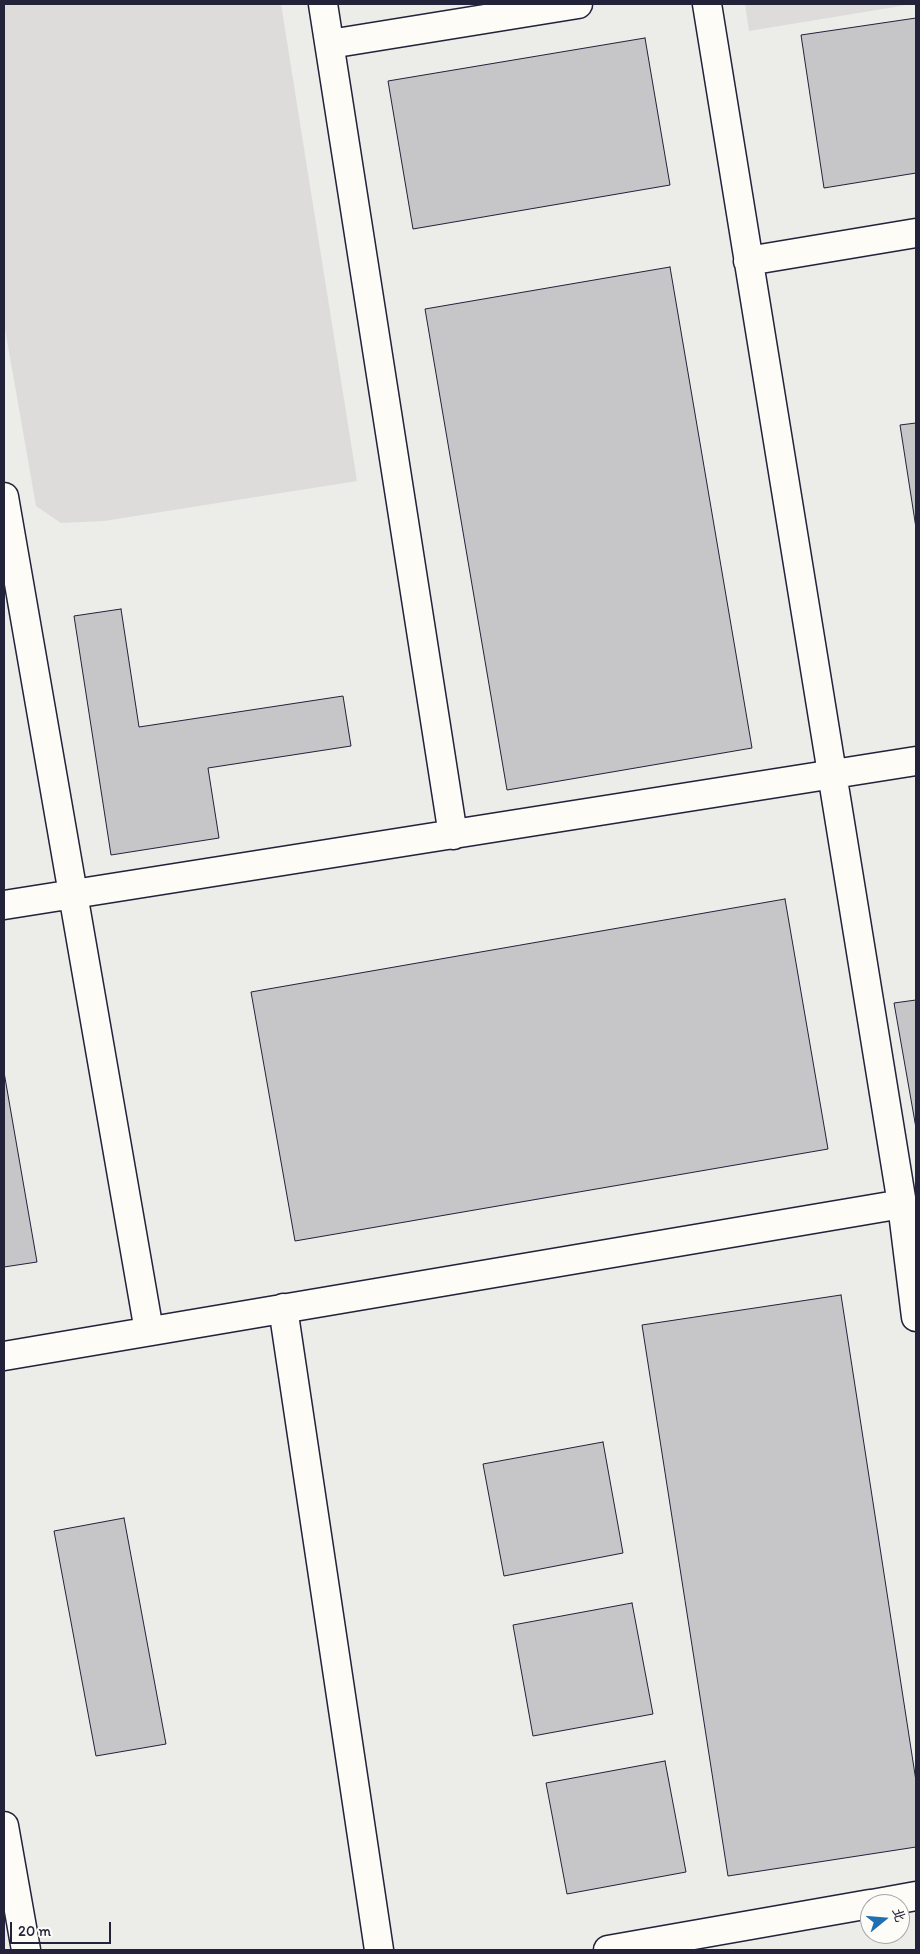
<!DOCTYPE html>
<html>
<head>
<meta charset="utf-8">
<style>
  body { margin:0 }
  #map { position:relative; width:920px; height:1954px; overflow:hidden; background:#fdfcf7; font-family:Itim,"LXGW WenKai TC",sans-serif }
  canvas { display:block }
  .frame { position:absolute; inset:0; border:5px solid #22223b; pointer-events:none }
  .north { position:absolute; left:860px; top:1894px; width:50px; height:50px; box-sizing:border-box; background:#fdfcf7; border:1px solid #a5a5ac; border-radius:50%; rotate:73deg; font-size:14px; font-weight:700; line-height:20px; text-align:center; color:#22223b }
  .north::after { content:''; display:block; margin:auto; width:18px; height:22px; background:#1f6fb2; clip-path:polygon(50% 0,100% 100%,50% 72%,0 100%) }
  .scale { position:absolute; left:10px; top:1922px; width:101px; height:22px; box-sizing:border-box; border:2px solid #22223b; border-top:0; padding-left:6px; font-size:15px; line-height:18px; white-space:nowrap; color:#22223b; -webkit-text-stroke:4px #fdfcf7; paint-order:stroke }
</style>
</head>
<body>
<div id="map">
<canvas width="920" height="1954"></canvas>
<div class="frame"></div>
<div class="north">北</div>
<div class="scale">20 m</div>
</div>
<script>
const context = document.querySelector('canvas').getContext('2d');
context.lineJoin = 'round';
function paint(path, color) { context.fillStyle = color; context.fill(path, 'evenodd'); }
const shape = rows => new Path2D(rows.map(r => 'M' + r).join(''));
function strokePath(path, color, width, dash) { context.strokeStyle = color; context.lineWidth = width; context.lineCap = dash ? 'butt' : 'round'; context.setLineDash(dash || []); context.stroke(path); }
paint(shape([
  [4,4,916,4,916,1950,4,1950],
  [870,1904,900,1904,900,1934,870,1934]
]), '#ecece9');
paint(shape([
  [4,4,281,4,357,481,104,521,61,523,36,506,4,323],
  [745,4,913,4,749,31]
]), '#dddcdb');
const building = shape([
  [916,18,916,173,824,188,801,35,916,18],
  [645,38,670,185,413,229,388,81,645,38],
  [670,267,752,748,507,790,425,309,670,267],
  [916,423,916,528,900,425,916,423],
  [121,609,139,727,343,696,351,746,208,768,219,838,111,855,74,616,121,609],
  [785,899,828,1149,295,1241,251,992,785,899],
  [916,1000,916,1128,894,1003,916,1000],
  [4,1072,37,1262,4,1267,4,1072],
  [841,1295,916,1781,916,1847,728,1876,642,1325,841,1295],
  [603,1442,623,1553,504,1576,483,1464,603,1442],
  [124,1518,166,1744,96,1756,54,1531,124,1518],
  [632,1603,653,1714,533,1736,513,1625,632,1603],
  [665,1761,686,1872,567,1894,546,1783,665,1761]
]);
paint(building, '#c6c6c8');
strokePath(building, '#22223b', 1);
const minor = shape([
  [323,4,453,835],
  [707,4,902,1204,916,1317],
  [330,44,578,4],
  [748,261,916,233],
  [4,497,149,1331],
  [4,905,916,761],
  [283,1308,379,1950],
  [4,1356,902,1204],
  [4,1826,26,1950],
  [872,1904,916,1896],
  [608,1950,870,1904]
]);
strokePath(minor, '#22223b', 31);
strokePath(minor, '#fdfcf7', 28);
</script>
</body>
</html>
